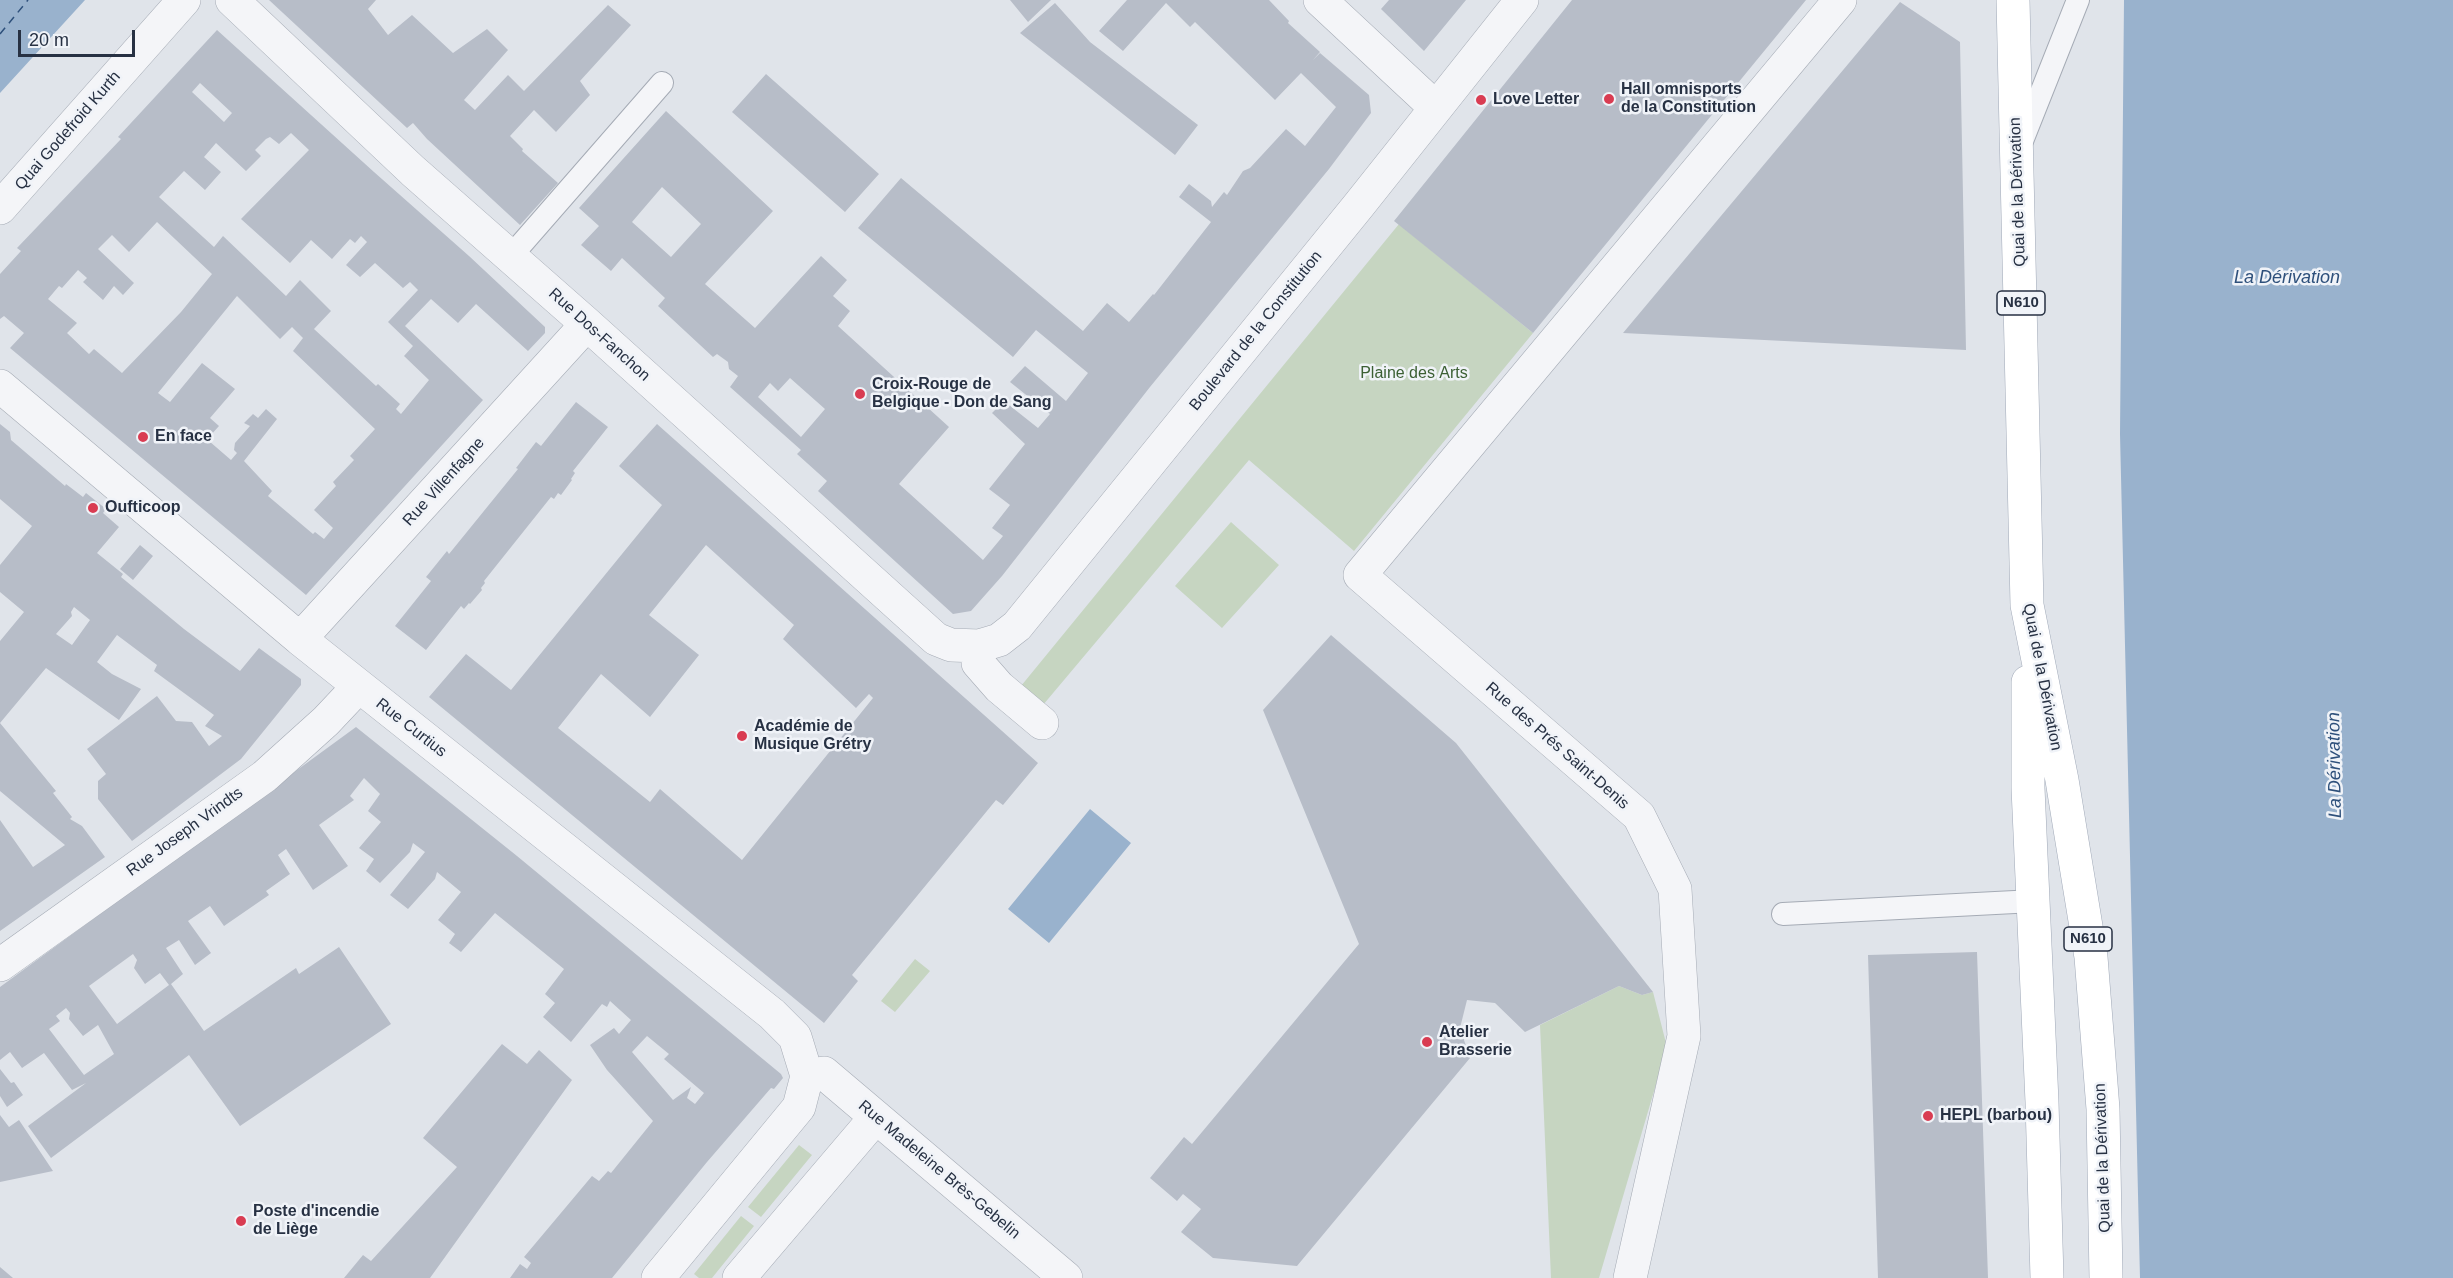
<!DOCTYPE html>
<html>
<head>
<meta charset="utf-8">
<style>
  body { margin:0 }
  #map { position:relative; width:2453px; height:1278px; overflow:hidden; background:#e0e4ea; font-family:Helvetica,sans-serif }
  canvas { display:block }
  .scale { position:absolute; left:18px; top:30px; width:117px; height:27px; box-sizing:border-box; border:3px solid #273143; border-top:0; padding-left:8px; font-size:18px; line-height:21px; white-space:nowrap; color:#273143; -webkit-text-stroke:4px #f0f3f8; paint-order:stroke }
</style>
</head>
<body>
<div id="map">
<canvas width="2453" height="1278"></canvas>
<div class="scale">20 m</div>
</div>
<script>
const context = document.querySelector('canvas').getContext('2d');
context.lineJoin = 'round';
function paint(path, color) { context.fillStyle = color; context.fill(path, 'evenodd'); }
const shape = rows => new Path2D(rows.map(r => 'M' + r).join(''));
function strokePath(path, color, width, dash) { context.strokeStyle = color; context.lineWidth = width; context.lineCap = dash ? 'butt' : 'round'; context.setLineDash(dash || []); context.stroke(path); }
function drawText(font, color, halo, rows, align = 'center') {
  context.font = font + ' Helvetica,sans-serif'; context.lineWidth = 5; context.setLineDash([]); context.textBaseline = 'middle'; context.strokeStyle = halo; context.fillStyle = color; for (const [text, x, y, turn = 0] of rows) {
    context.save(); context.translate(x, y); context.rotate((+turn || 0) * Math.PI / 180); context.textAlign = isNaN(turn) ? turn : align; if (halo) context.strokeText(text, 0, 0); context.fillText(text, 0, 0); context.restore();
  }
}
paint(shape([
  [1399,224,1533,333,1354,551,1249,460,1043,705,1021,686],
  [1231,522,1279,565,1222,628,1175,586],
  [915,959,930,971,895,1012,881,1001],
  [1619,986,1642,995,1653,992,1667,1047,1599,1278,1551,1278,1540,1025],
  [799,1145,812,1155,761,1217,748,1207],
  [741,1216,754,1226,712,1278,699,1278,694,1274]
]), '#c6d5c1');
paint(shape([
  [0,0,85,0,0,93],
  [2124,0,2453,0,2453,1278,2140,1278,2120,434],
  [1090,809,1131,843,1049,943,1008,909]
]), '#99b2cd');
strokePath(shape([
  [0,34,28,0]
]), '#2e507b', 1.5, [8, 6]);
paint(shape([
  [269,0,376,0,368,9,388,35,412,15,453,53,487,29,508,50,464,100,475,110,508,75,524,91,608,5,631,25,580,81,590,95,556,132,534,110,510,136,523,149,522,151,558,183,520,225,427,139,413,123,407,128],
  [1010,0,1051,0,1028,22],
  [1127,0,1269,0,1289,21,1288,23,1320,52,1313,60,1320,53,1369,95,1371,113,1329,169,1150,387,1002,576,971,611,953,614,818,491,827,481,797,454,801,450,730,387,738,376,729,369,728,362,717,354,713,357,658,306,665,298,622,258,611,271,581,245,599,226,579,208,666,111,773,211,705,284,755,328,821,256,847,280,833,296,850,311,838,326,949,427,899,484,983,560,1003,536,992,528,1010,505,989,489,1025,444,992,413,1004,401,1038,428,1050,414,1010,382,1025,366,1066,401,1088,373,1036,330,1013,357,858,228,901,178,1083,331,1107,303,1129,322,1153,294,1154,295,1211,222,1179,197,1189,184,1211,201,1212,207,1224,192,1227,195,1243,171,1250,168,1286,129,1305,146,1336,107,1301,73,1275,100,1195,22,1190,27,1166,3,1123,51,1099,31],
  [662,187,701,224,671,257,632,222],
  [790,378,825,409,801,437,758,397,770,383,778,391],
  [1389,0,1466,0,1424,51,1381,9],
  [1572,0,1806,0,1533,333,1394,221],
  [1900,2,1960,42,1966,350,1623,333],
  [1055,3,1090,42,1198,125,1175,155,1020,33],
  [217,30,374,172,469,256,545,327,545,333,528,351,476,304,458,323,431,299,405,326,483,400,306,595,10,348,24,333,4,316,0,319,0,274,21,251,17,248,121,139,118,137],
  [200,83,232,113,224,122,192,92],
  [291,133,309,150,241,219,290,263,311,240,332,259,350,239,355,243,361,236,367,242,346,265,360,277,375,263,403,288,410,282,418,290,388,322,413,346,404,356,429,380,401,414,396,409,400,404,378,384,376,386,314,329,331,311,300,280,286,296,223,236,214,247,159,197,184,171,205,190,221,172,204,157,216,143,246,171,261,156,255,150,266,139,270,137,279,144],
  [157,222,212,274,181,312,122,373,94,349,89,354,67,333,77,323,48,299,59,286,62,288,78,270,87,278,83,282,103,300,114,286,123,295,134,283,98,249,112,235,129,252],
  [237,296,280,339,292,327,303,338,293,351,375,429,350,456,354,460,333,482,336,486,314,510,333,528,324,539,315,532,313,534,268,496,272,491,244,461,277,419,266,409,258,418,253,414,244,423,250,426,235,443,234,450,237,453,231,460,209,441,210,436,219,426,210,418,235,389,202,363,170,402,158,393],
  [766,74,879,174,845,212,732,112],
  [576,402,608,427,573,471,575,473,571,479,572,480,561,495,558,493,554,499,551,497,484,581,485,583,481,588,482,590,470,604,469,603,464,609,461,606,426,650,395,626,431,581,426,577,447,551,449,554,518,469,516,468,536,442,541,446],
  [0,424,10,432,11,440,65,486,66,484,83,497,86,493,106,509,103,513,119,527,97,553,123,574,121,577,184,629,240,671,259,648,301,679,301,685,241,759,132,841,98,799,98,781,106,774,87,749,157,696,176,721,192,722,209,746,222,736,205,726,214,715,154,671,157,665,117,635,97,662,112,674,141,689,119,720,46,668,0,723,56,791,53,793,72,817,70,819,82,826,105,857,0,931,0,820,33,867,65,845,0,791,0,641,24,612,0,592,0,565,32,526,0,499],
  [74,607,90,620,72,645,56,634,72,616,71,612],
  [657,424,1038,763,1003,805,996,800,852,975,858,981,824,1023,429,697,466,654,511,690,662,505,619,466],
  [706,545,794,625,783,639,856,708,869,694,873,698,742,860,660,789,650,802,558,728,601,674,650,717,699,655,649,615],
  [140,545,153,556,133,580,120,569],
  [1331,635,1456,743,1653,992,1642,995,1619,986,1525,1032,1495,1003,1467,1000,1460,1028,1470,1058,1297,1266,1213,1258,1181,1232,1201,1209,1183,1194,1177,1201,1150,1178,1184,1137,1192,1144,1359,944,1263,710],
  [356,727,517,856,781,1074,783,1078,774,1089,771,1088,707,1162,612,1278,510,1278,520,1264,527,1269,531,1263,524,1257,592,1176,599,1181,608,1171,611,1173,653,1121,607,1070,590,1045,614,1028,619,1034,631,1020,610,1001,607,1007,602,1004,571,1042,543,1017,555,1003,545,994,564,969,495,913,461,952,449,943,455,934,438,920,461,892,437,872,435,879,408,909,390,895,425,852,413,843,410,852,380,883,366,871,374,859,359,848,381,822,368,811,380,794,364,778,350,796,354,800,319,825,348,866,313,890,286,849,278,855,290,874,266,891,269,895,224,926,210,906,188,921,211,953,195,965,179,940,166,948,183,974,171,984,204,1031,296,968,299,974,339,947,391,1024,240,1126,189,1055,51,1158,28,1126,86,1083,72,1090,44,1053,22,1068,10,1052,0,1060,0,987],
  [133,954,137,960,134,968,145,984,160,973,169,985,117,1024,89,986],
  [66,1008,70,1013,69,1019,83,1036,98,1025,114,1054,84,1075,49,1029,60,1021,56,1016],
  [647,1036,669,1054,664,1059,704,1093,695,1104,687,1098,691,1087,673,1100,632,1052],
  [1977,952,1988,1278,1878,1278,1868,955],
  [502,1044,527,1064,539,1050,572,1080,430,1278,344,1278,363,1255,371,1261,457,1167,423,1138],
  [0,1069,11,1083,14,1082,23,1095,7,1107,0,1096],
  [0,1115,9,1127,19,1120,53,1171,0,1182],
  [0,1267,13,1278,0,1278]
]), '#b7bdc8');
const lane = shape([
  [2020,146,2078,0],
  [511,256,662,83],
  [1783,914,2034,901]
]);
const street = shape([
  [232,0,413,171,587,324,936,639,951,645,979,646,999,640,1017,626,1359,205,1522,0],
  [1320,0,1436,108],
  [0,208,184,0],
  [0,386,300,639,772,1014,795,1037,807,1076],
  [300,639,587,324],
  [979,646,978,663,999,687,1042,723],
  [0,965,265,776,326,721,359,686],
  [807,1076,824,1073,1066,1278],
  [658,1278,799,1107,807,1076],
  [739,1278,876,1117],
  [1630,1278,1684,1036,1675,889,1639,816,1360,575,1840,0]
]);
const primary = shape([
  [2013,0,2027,605,2062,780,2091,957,2103,1109,2106,1278],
  [2028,682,2028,788,2042,1102,2047,1278]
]);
strokePath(lane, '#a5abb5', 24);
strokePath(street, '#a5abb5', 34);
strokePath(primary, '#9fa8b7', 34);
strokePath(lane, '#f4f5f8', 22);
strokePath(street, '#f4f5f8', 33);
strokePath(primary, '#fff', 33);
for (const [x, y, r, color] of [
  [1609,99,6,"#d93c52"],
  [1481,100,6,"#d93c52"],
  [860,394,6,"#d93c52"],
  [143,437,6,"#d93c52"],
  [93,508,6,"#d93c52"],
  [742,736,6,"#d93c52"],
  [1427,1042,6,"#d93c52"],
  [1928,1116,6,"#d93c52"],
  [241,1221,6,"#d93c52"]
]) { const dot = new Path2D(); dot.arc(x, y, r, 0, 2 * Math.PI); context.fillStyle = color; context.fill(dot); strokePath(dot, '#f0f3f8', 2); }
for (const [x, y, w] of [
  [2021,303,48],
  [2088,939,48]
]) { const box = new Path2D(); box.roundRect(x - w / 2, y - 12, w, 24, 4.5); context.fillStyle = '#f0f3f8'; context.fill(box); strokePath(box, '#273143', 1.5); }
drawText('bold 15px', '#273143', null, [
  ["N610",2021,303],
  ["N610",2088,939]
]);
drawText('bold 16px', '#273143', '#f0f3f8', [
  ["Hall omnisports",1621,90],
  ["de la Constitution",1621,108],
  ["Love Letter",1493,100],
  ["Croix-Rouge de",872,385],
  ["Belgique - Don de Sang",872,403],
  ["En face",155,437],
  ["Oufticoop",105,508],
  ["Académie de",754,727],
  ["Musique Grétry",754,745],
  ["Atelier",1439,1033],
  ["Brasserie",1439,1051],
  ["HEPL (barbou)",1940,1116],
  ["Poste d'incendie",253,1212],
  ["de Liège",253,1230]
], 'left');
drawText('16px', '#273143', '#f0f3f8', [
  ["Quai Godefroid Kurth",68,131,-49],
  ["Quai de la Dérivation",2018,192,-92],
  ["Boulevard de la Constitution",1256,331,-51],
  ["Rue Dos-Fanchon",599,335,42],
  ["Rue Villenfagne",444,482,-48],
  ["Quai de la Dérivation",2042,677,79],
  ["Rue Curtius",411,728,38],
  ["Rue des Prés Saint-Denis",1557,746,41],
  ["Rue Joseph Vrindts",185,832,-36],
  ["Quai de la Dérivation",2103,1158,-92],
  ["Rue Madeleine Brès-Gebelin",939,1170,40]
]);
drawText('16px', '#3c6034', '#f0f3f8', [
  ["Plaine des Arts",1414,374]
]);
drawText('italic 18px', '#2e507b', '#f0f3f8', [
  ["La Dérivation",2287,278],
  ["La Dérivation",2335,765,-91]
]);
</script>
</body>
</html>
